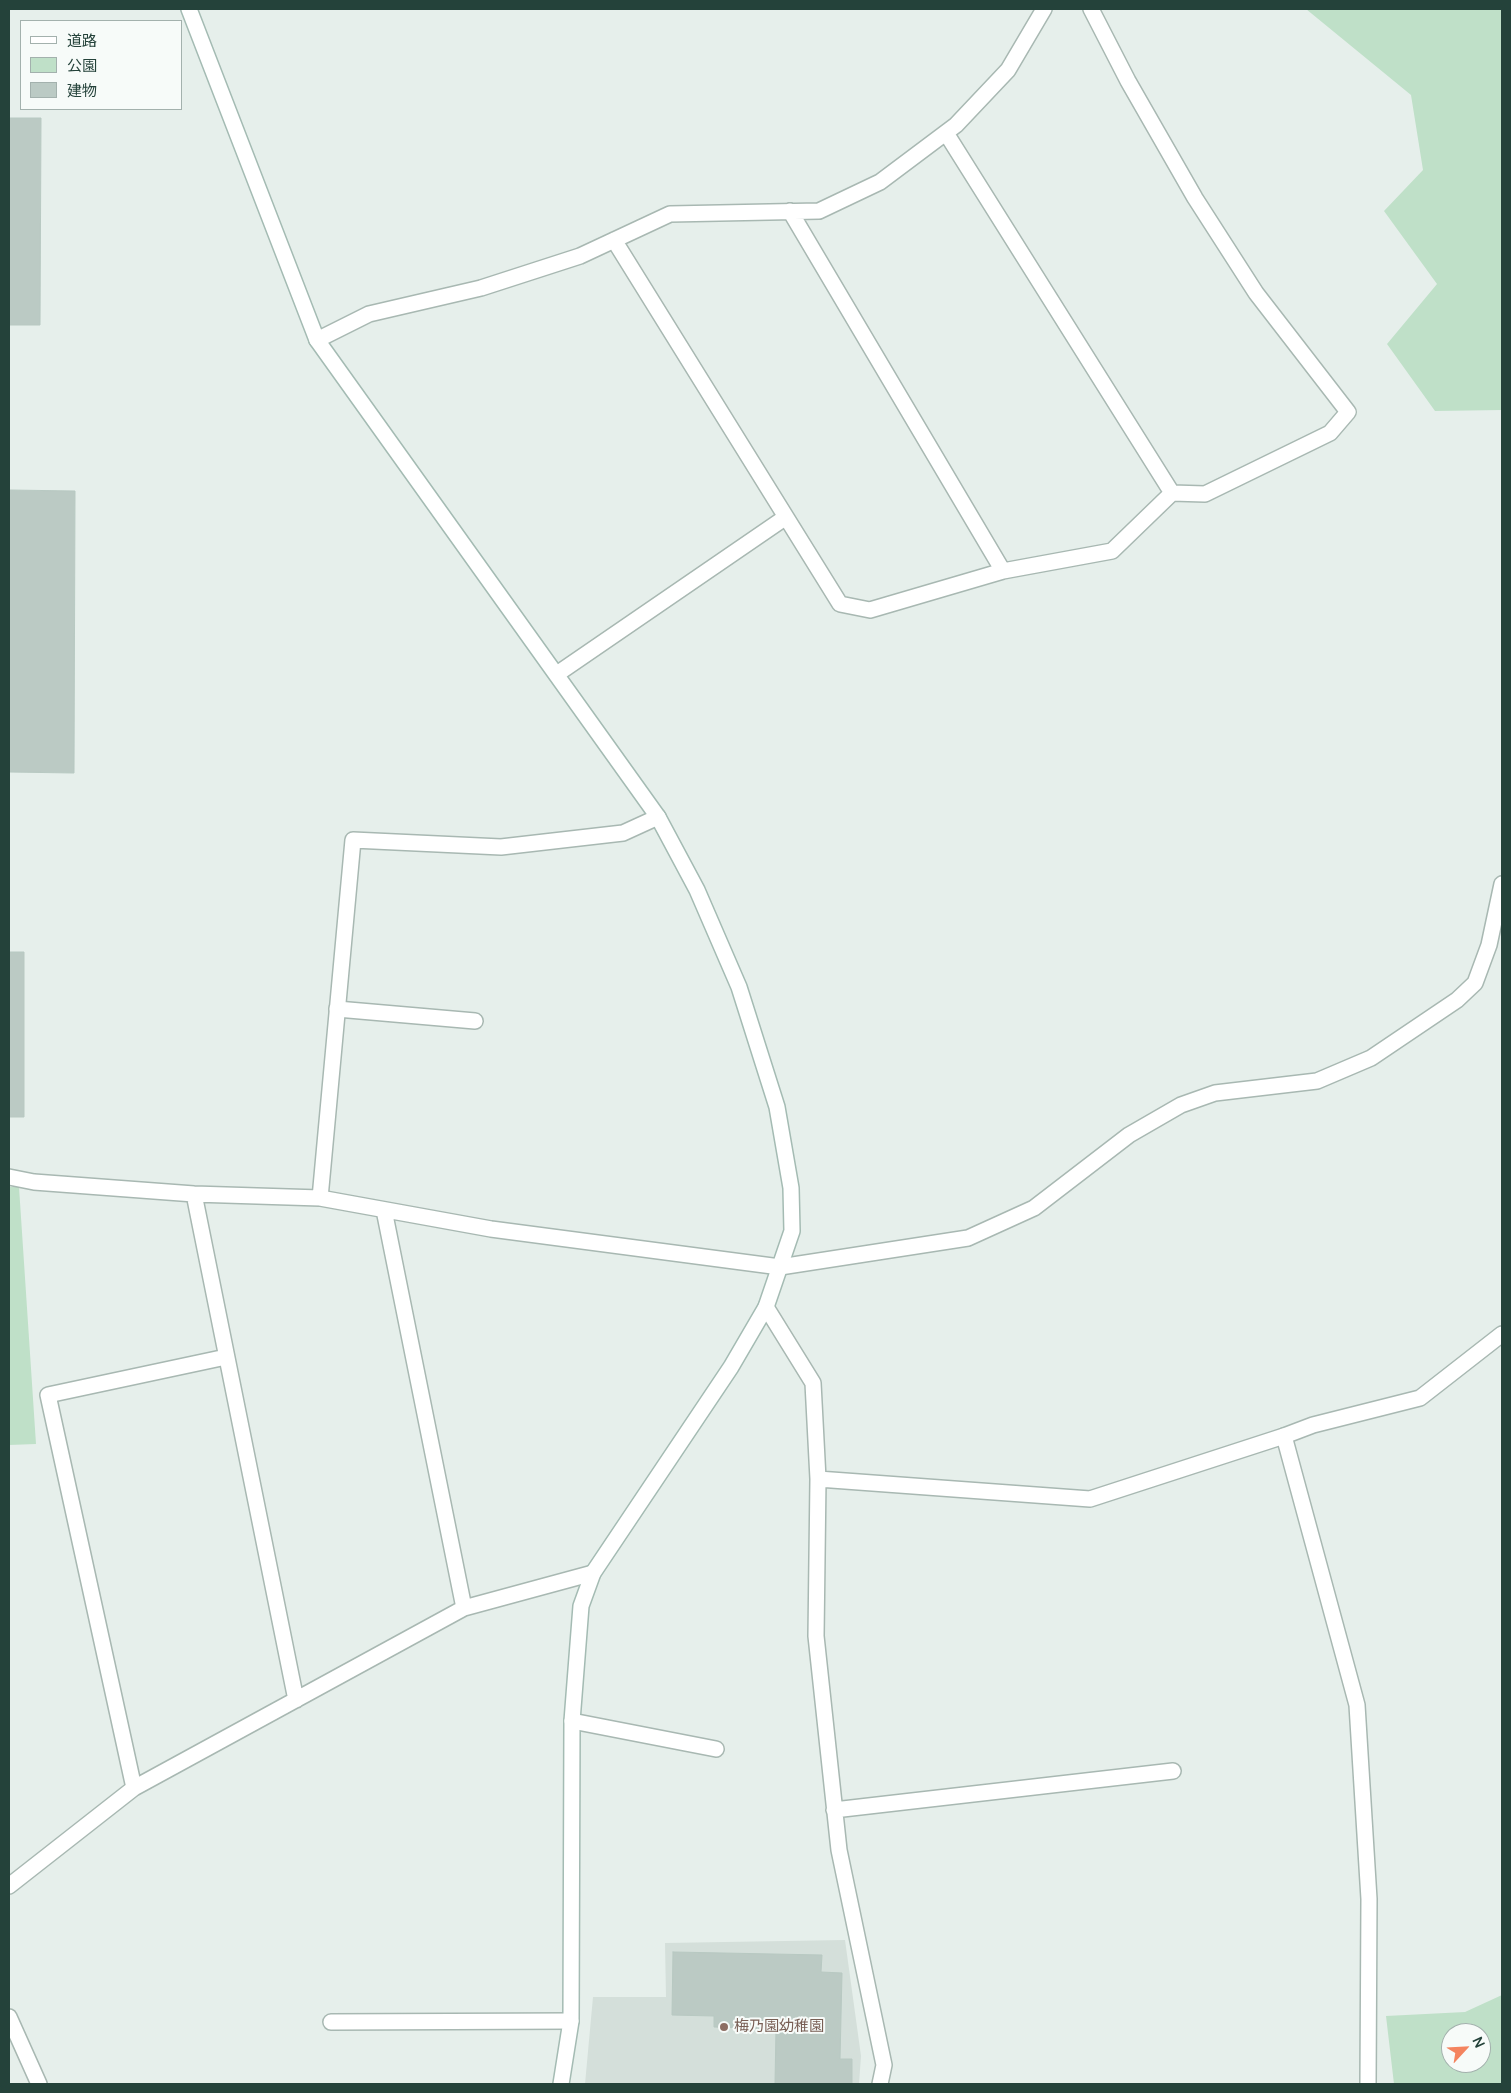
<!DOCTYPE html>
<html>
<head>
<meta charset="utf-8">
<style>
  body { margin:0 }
  #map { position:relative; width:1511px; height:2093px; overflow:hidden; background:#e6efeb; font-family:Manrope,"Noto Sans JP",sans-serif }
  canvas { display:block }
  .frame { position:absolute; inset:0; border:10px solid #24423a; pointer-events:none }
  .legend { position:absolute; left:20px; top:20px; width:162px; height:90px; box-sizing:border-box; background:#f7fbf9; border:1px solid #a3b1ad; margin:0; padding:6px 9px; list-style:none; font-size:15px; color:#24423a }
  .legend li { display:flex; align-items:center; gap:10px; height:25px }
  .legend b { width:25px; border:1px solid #a3b1ad }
  .north { position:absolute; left:1441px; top:2023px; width:50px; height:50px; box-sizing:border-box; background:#f7fbf9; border:1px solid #a3b1ad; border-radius:50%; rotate:65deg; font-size:14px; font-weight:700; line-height:20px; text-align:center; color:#24423a }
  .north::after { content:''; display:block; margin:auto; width:18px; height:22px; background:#f4845f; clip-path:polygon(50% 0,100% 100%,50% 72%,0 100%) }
</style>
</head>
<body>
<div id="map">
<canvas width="1511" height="2093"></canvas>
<div class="frame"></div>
<ul class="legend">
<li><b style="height:6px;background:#fff"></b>道路</li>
<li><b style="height:14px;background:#bfe0c8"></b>公園</li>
<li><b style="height:14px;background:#bbcac4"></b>建物</li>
</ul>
<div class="north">N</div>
</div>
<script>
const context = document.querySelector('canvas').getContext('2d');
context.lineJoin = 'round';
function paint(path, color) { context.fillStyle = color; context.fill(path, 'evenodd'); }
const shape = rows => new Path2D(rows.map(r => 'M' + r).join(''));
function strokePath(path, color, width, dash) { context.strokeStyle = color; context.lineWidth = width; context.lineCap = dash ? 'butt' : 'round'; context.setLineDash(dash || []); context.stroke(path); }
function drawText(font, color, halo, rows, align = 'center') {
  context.font = font + ' Manrope,"Noto Sans JP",sans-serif'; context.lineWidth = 4; context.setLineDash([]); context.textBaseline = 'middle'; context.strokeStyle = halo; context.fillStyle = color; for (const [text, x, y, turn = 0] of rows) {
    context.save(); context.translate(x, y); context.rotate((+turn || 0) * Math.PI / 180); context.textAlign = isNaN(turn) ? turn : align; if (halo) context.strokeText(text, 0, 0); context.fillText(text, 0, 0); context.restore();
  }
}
paint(shape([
  [845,1940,861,2056,859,2084,585,2084,593,1997,666,1997,665,1943]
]), '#d4dfda');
paint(shape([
  [1306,9,1502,9,1502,410,1435,411,1387,344,1437,284,1384,211,1423,170,1411,95],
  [9,1187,19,1187,36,1444,9,1445],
  [1502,1995,1502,2084,1394,2084,1386,2016,1465,2012],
  [1451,2033,1481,2033,1481,2063,1451,2063]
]), '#bfe0c8');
const building = shape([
  [9,118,41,118,40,325,9,325,9,118],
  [9,490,75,491,74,773,9,772,9,490],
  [9,952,24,952,24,1117,9,1117,9,952],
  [673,1952,822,1955,821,1972,842,1973,840,2059,852,2059,852,2084,775,2084,776,2029,714,2027,714,2016,672,2015,673,1952]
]);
paint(building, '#bbcac4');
strokePath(building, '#b8c9c2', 1);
const lane = shape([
  [337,1009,475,1021],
  [780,1267,968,1238,1034,1208,1129,1135,1181,1105,1215,1093,1317,1081,1371,1058,1457,1000,1475,983,1489,945,1502,884],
  [1284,1436,1313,1425,1420,1398,1502,1334]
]);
const street = shape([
  [946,133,1172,493,1205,494,1330,433,1348,412,1256,293,1195,198,1128,81,1091,9],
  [790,211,1003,571],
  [614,240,840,604,870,610,1003,571,1112,551,1172,493],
  [317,340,369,314,481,288,580,256,670,214,819,211,880,182,956,125,1008,70,1044,9],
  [557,674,786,517],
  [9,1177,34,1182,194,1194,320,1198,491,1229,780,1267],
  [194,1194,296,1700],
  [320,1198,353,840,501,847,623,833,658,817],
  [384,1210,464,1608],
  [766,1307,813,1383,818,1479,816,1636,839,1850,884,2065,880,2084],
  [818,1479,1090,1499,1284,1436,1357,1705,1369,1899,1368,2084],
  [572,1721,716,1749],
  [134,1788,48,1395,226,1357],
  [834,1810,1173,1771],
  [9,1886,134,1788,464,1608,593,1573],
  [9,2017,39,2084],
  [331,2022,571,2021]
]);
const secondary = shape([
  [189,9,317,340,658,817,697,890,739,987,777,1107,791,1188,792,1231,766,1307,731,1367,593,1573,581,1606,572,1721,571,2021,561,2084]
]);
strokePath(lane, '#a8b8b2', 18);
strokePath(street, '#a8b8b2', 18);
strokePath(secondary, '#a4bbb3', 18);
strokePath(lane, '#fff', 15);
strokePath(street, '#fff', 15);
strokePath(secondary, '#fff', 15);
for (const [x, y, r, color] of [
  [724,2027,5,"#8d6e63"]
]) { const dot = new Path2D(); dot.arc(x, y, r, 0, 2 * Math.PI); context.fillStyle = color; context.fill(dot); strokePath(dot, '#f7fbf9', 2); }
drawText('15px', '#785e54', '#f7fbf9', [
  ["梅乃園幼稚園",734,2027]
], 'left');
</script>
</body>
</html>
